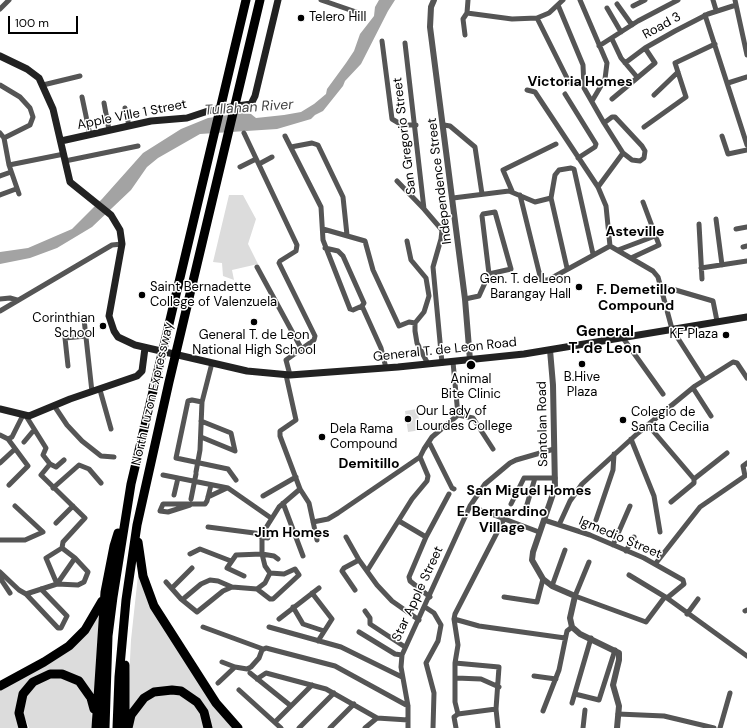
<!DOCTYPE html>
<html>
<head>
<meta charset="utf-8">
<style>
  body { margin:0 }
  #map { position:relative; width:747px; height:728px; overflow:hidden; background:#fff; font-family:"DM Sans",sans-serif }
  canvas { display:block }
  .scale { position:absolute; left:8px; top:16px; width:70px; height:18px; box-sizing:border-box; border:2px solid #000; border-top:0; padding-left:5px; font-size:12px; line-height:14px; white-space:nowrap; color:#000; -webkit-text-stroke:3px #fff; paint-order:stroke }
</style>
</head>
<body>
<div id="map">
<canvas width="747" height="728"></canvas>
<div class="scale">100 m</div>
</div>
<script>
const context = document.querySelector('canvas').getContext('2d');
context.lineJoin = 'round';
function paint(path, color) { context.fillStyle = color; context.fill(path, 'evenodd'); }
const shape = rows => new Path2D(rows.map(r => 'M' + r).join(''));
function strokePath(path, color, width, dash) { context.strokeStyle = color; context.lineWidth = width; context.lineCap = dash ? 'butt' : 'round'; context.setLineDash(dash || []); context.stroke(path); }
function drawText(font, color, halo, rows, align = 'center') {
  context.font = font + ' "DM Sans",sans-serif'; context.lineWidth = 3; context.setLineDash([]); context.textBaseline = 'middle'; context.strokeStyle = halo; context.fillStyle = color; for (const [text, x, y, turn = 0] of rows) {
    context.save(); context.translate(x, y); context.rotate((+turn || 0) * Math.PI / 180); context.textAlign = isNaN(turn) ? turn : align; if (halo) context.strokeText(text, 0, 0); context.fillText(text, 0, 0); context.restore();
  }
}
paint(shape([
  [229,195,243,195,256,219,248,244,258,264,232,270,234,280,223,276,222,263,213,262],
  [417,409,421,430,408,432,405,411],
  [139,566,143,585,235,728,211,728,204,705,162,687,127,719,131,640],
  [101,612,94,704,68,673,27,685,21,728,0,728,0,690,88,631],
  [55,676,79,684,91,709,93,728,29,728,24,716,25,698,35,684],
  [177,693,197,705,206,728,130,728,139,707,154,696]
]), '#dcdcdc');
paint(shape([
  [379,0,395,0,388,11,361,64,345,81,343,86,323,111,315,115,311,119,277,129,200,134,158,158,147,167,131,190,92,227,57,248,30,258,0,264,0,252,28,248,72,229,102,199,143,153,181,129,208,118,242,113,251,114,256,118,284,115,301,112,314,104,326,94,327,89,346,63,354,51,360,34,374,16,375,7]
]), '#a3a3a3');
strokePath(shape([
  [321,0,362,14],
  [580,0,607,63,605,79,592,101],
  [713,0,716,10],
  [735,0,747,55],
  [617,4,632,25],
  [558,5,583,65,584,88,604,123,623,153,632,160,640,161,644,158,645,151,642,146,615,117,612,117,604,123],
  [633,6,645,0],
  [607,8,621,32],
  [0,9,9,0],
  [467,13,512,19,537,18,549,13,563,0],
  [705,15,747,145],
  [537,18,569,82,583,85],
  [465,35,463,19,467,13,468,0],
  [612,39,621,58,637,77],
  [382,41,392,119,402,125,416,125],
  [405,43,424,209],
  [599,46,638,21,678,0],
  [625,63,645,48,675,31,708,14,736,5],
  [728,83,747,77],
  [0,85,20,97,30,108,33,117,30,125,4,138],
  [43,85,80,76],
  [527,90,535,92,598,187,606,206,610,246],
  [565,94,596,144,595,147,578,158],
  [654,95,678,72],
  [82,97,90,135],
  [612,99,655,63,645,48],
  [104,103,109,130],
  [125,108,129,126],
  [444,125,450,126,475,147,482,194],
  [644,127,686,97,675,63,715,44],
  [0,133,4,138,9,165,19,194],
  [244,133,297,245,296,251,280,261,279,263,315,336,314,340,286,360,290,375],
  [285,136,321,207,323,240,350,309,353,310,362,306],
  [722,136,728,154,747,150],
  [291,147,312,143,318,145,343,197,347,235],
  [65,161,138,146],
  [259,164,272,157],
  [9,165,64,154],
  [240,167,256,159],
  [0,176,11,172],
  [397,181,424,209,442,230,441,239,433,267,442,363],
  [598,187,623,153],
  [512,191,503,170,556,144],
  [0,195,16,189],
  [520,195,541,280,548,280,610,246,653,271,658,277,672,329,704,379],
  [453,198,509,191,535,202,551,198],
  [716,219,722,265],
  [699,224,702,279],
  [323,229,365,241,373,270,399,326,409,322,415,323],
  [736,229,747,227],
  [407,241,411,260,426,278,429,296,424,312,415,323,415,331,417,343,428,364],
  [743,247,747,246],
  [325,248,338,251,343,256,364,303,362,306,381,348,386,368],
  [618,250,655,236],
  [631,258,659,245,643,202],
  [257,267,301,348],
  [567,268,551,198,555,175,559,170,571,168,574,169,593,254],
  [701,268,747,261],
  [668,289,672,289,713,301,717,321],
  [0,299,10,298,17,300],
  [465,299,479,296,489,274,511,269,495,212,483,214,482,216,489,274],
  [0,311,112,245,122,244],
  [84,319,92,392],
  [623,338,663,394],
  [68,366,65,338,86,336],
  [286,375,296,420,280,431,280,436,300,489,309,503,317,540],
  [693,388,711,416],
  [100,390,111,429],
  [202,402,192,400,188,401,176,458,228,469,236,480],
  [55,407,67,425,82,441,101,456,114,457],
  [458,415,473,418,493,449],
  [26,416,46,448,43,455,50,464,56,467,64,460],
  [201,421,231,433,235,451],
  [648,425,694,479,694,483,671,502],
  [0,435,8,439,12,437,23,415],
  [201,437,235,451],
  [8,439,28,466,9,485],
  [631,439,654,496,660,532],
  [24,442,34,430],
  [429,442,452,488,454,489],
  [0,463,15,449],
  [50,464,41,475,85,518,63,542,62,548],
  [196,472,200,450,202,402,212,363],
  [163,475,228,488,271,518],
  [694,479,727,453],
  [53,488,79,465,89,469,101,483],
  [174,495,178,478],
  [263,496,296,477],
  [208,497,227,488],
  [191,499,196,474],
  [283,503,303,556],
  [511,504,524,478,555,478],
  [190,505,168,512,160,511,163,504,205,504,207,501,211,485],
  [470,506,539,532],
  [525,511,535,478],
  [544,520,590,535,644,558,683,580,684,584,667,598],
  [596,520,613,470,614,454],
  [399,521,426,537],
  [313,522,328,519,338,513,420,457],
  [56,523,73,506],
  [559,525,570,501,582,484,638,433,695,386,733,362,737,363,747,378],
  [208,527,262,534],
  [261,537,268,538],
  [346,537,359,560,377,585,392,601,419,620],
  [0,540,25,540,43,532,15,506],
  [613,545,630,506],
  [626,551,634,537],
  [190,554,200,549,231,561],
  [589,562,575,596,646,622,664,598],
  [656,563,700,507,745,476,743,466,747,463],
  [367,571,412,499,427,481,428,476,420,457,424,449,432,437,458,415,453,362],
  [0,572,19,590,26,594,58,628,61,628,67,616,41,589],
  [270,573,265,566,262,554,262,534,279,507,300,489],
  [629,575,667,598,747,656],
  [244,576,227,568,236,555,262,554,274,556,278,559],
  [0,578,10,593],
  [166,582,181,599,197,612,223,591,232,587],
  [57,584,46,558,62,548],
  [57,584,75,558],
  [552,586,565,550],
  [172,588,192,568],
  [257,589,270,599,273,599,299,575,295,569,284,574,270,573],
  [355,590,342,571,344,568,359,560],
  [312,593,332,619,318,641],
  [26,594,57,584,78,585,84,582,88,572,75,558,62,548],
  [430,597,410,581,409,577,426,537,449,494],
  [504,597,537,602,543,579],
  [182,600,201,584,210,580,218,581,232,587,257,589,265,583,270,573],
  [293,607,303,624,324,631],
  [425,607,434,613,441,625,438,641,426,663,434,693,433,728],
  [365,611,370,618,370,624,405,647],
  [745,611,747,610],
  [687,614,698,599],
  [279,619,319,588],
  [454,619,479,626,565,638],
  [203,627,263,649],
  [269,627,341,647,402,677],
  [359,632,395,654,402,655],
  [222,662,235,667],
  [455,663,499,667,496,709,498,728],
  [250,673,291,706],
  [534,676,556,679],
  [456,678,481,679,499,687],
  [257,679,266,673,326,689,377,718,408,720],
  [218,683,235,667,247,669,251,667,259,658,262,650,266,648,335,666,408,706],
  [239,690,281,728],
  [575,694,599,700,615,650],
  [572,703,591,638],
  [543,711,559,670,567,631,572,627],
  [458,714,455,702,455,663,458,645,454,619,455,614,504,519],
  [458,714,496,709],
  [618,714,664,716,714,728],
  [275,722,312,685],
  [299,728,334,693],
  [330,728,354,704],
  [365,728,377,718],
  [408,728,408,706,401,667,402,655,470,506,485,484,510,463,516,460,554,449],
  [456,728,454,717,458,714],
  [583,728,585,710],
  [720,728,730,693]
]), '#555', 5);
strokePath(shape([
  [434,0,431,7,430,27,465,299,470,360],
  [550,350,553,385,555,488,533,552,532,560,543,579,552,586,575,596,570,618,572,627,580,634,619,653,619,660,613,685,619,706,617,728]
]), '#555', 6);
strokePath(shape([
  [0,56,27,69,39,78,53,109,70,182,111,215,120,230,122,244,109,316,114,331,118,337,135,345,247,371,290,375,398,367,524,354,747,317],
  [61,141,151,121,187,118,211,110,251,104,255,96,278,0],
  [0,409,29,416,70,399,137,376,142,371,145,348]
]), '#222', 7);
strokePath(shape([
  [138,542,143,576,154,606,216,703,238,728],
  [0,686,44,662,69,646,85,630,102,601],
  [125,725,125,665],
  [23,728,19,713,23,694,33,682,50,674,62,674,79,681,91,698,94,709],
  [96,728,105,592,114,546,118,533],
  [105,728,108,636,113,597,131,484,246,0],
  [117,728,119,677,126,600,137,525,169,382,260,0],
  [128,728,131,715,144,698,154,692,172,690,181,691,197,702,204,712,208,728]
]), '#000', 9);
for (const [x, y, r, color] of [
  [301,18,4,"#000"],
  [579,287,4,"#000"],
  [142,295,4,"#000"],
  [254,322,4,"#000"],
  [103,326,4,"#000"],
  [726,335,4,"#000"],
  [582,364,4,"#000"],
  [471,365,5,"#000"],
  [408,419,4,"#000"],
  [623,420,4,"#000"],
  [322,437,4,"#000"]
]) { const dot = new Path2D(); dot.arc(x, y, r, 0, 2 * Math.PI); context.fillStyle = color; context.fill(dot); strokePath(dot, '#fff', 1.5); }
drawText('13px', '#000', '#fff', [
  ["Telero Hill",309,18],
  ["Gen. T. de Leon",571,280,"right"],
  ["Barangay Hall",571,295,"right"],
  ["Saint Bernadette",150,288],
  ["College of Valenzuela",150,303],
  ["Corinthian",95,319,"right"],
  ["School",95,334,"right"],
  ["KF Plaza",718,335,"right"],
  ["General T. de Leon",254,336,"center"],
  ["National High School",254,351,"center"],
  ["B.Hive",582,378,"center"],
  ["Plaza",582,393,"center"],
  ["Animal",471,380,"center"],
  ["Bite Clinic",471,395,"center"],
  ["Our Lady of",416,412],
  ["Lourdes College",416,427],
  ["Colegio de",631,413],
  ["Santa Cecilia",631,428],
  ["Dela Rama",330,430],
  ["Compound",330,445]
], 'left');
drawText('13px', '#000', '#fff', [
  ["Road 3",662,26,-29],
  ["Apple Ville 1 Street",132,115,-11],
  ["San Gregorio Street",405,136,-97],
  ["Independence Street",440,181,-97],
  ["General T. de Leon Road",445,350,-6],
  ["North Luzon Expressway",153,394,-77],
  ["Santolan Road",543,424,-91],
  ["Igmedio Street",620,538,23],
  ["Star Apple Street",418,594,-65]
]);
drawText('bold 14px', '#000', '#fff', [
  ["Victoria Homes",580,82],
  ["Asteville",635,232],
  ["F. Demetillo",636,290],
  ["Compound",636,306],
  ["Demitillo",369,464],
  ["San Miguel Homes",529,491],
  ["E. Bernardino",502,512],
  ["Village",502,528],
  ["Jim Homes",292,533]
]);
drawText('italic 14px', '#444', '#fff', [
  ["Tullahan River",249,108,-4]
]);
drawText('bold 15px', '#000', '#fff', [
  ["General",605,332],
  ["T. de Leon",605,349]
]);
</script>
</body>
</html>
